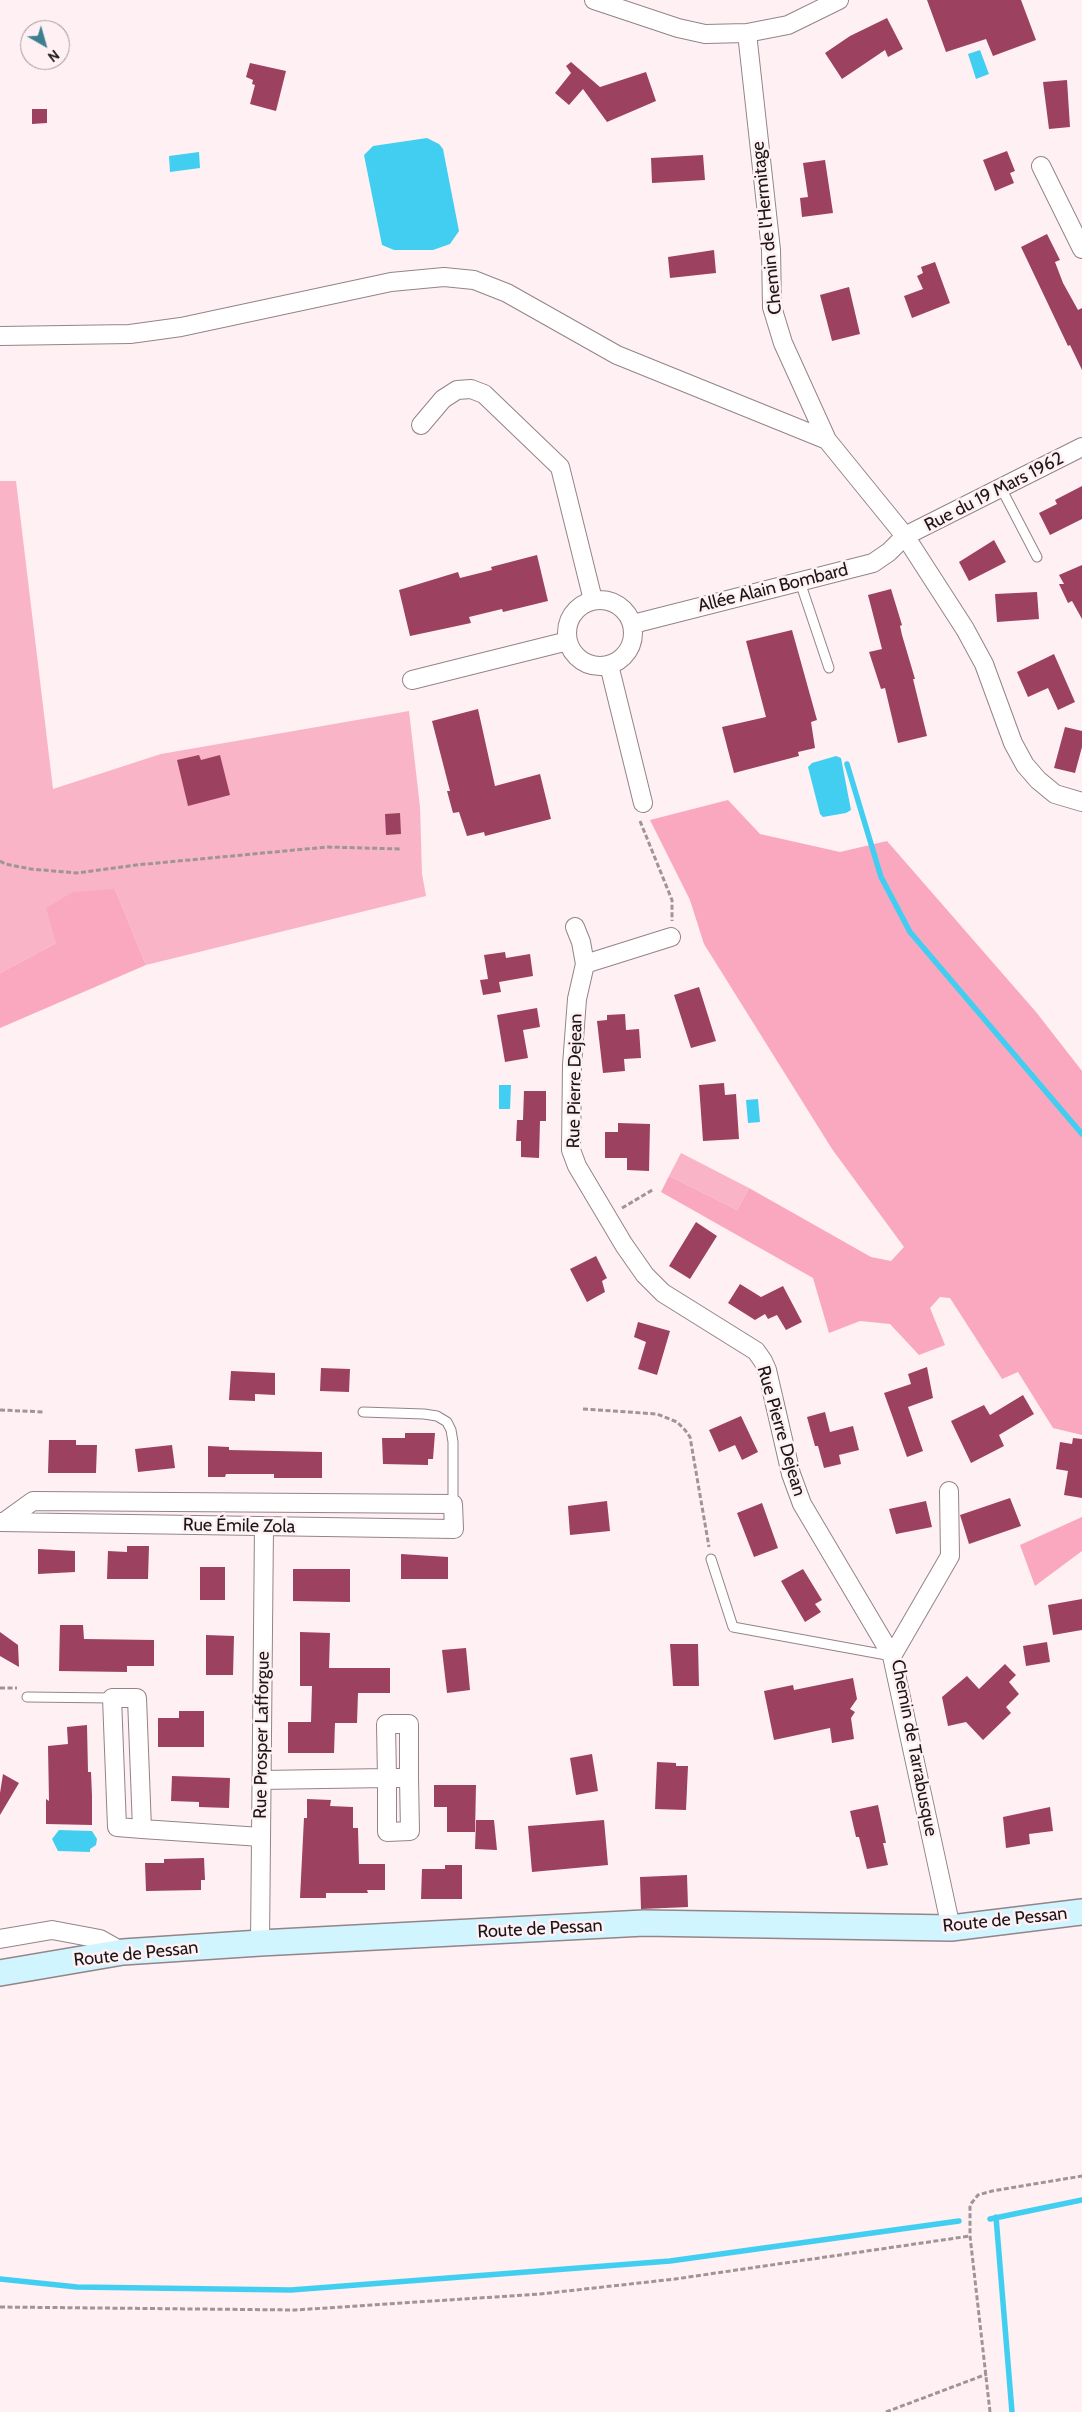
<!DOCTYPE html>
<html>
<head>
<meta charset="utf-8">
<style>
  body { margin:0 }
  #map { position:relative; width:1082px; height:2412px; overflow:hidden; background:#fef0f3; font-family:Cabin,sans-serif }
  canvas { display:block }
  .north { position:absolute; left:20px; top:20px; width:50px; height:50px; box-sizing:border-box; background:#fef0f3; border:1px solid #a4999b; border-radius:50%; rotate:142deg; font-size:14px; font-weight:700; line-height:20px; text-align:center; color:#1c1618 }
  .north::after { content:''; display:block; margin:auto; width:18px; height:22px; background:#3d7f91; clip-path:polygon(50% 0,100% 100%,50% 72%,0 100%) }
</style>
</head>
<body>
<div id="map">
<canvas width="1082" height="2412"></canvas>
<div class="north">N</div>
</div>
<script>
const context = document.querySelector('canvas').getContext('2d');
context.lineJoin = 'round';
function paint(path, color) { context.fillStyle = color; context.fill(path, 'evenodd'); }
const shape = rows => new Path2D(rows.map(r => 'M' + r).join(''));
function strokePath(path, color, width, dash) { context.strokeStyle = color; context.lineWidth = width; context.lineCap = dash ? 'butt' : 'round'; context.setLineDash(dash || []); context.stroke(path); }
function drawText(font, color, halo, rows, align = 'center') {
  context.font = font + ' Cabin,sans-serif'; context.lineWidth = 5; context.setLineDash([]); context.textBaseline = 'middle'; context.strokeStyle = halo; context.fillStyle = color; for (const [text, x, y, turn = 0] of rows) {
    context.save(); context.translate(x, y); context.rotate((+turn || 0) * Math.PI / 180); context.textAlign = isNaN(turn) ? turn : align; if (halo) context.strokeText(text, 0, 0); context.fillText(text, 0, 0); context.restore();
  }
}
paint(shape([
  [0,481,16,481,53,789,161,754,409,711,420,807,422,874,426,896,146,965,115,889,56,943,0,973],
  [681,1153,749,1188,737,1210,669,1176]
]), '#f9b4c7');
paint(shape([
  [728,800,760,834,840,852,887,841,1036,1012,1082,1071,1082,1435,1053,1428,1018,1372,1002,1379,950,1298,940,1297,930,1308,945,1345,919,1355,890,1324,860,1321,829,1333,813,1278,661,1192,669,1176,737,1210,749,1188,871,1257,891,1261,904,1247,832,1149,704,944,690,900,650,820],
  [115,889,146,965,0,1028,0,973,56,943,46,908,73,892],
  [1082,1517,1082,1551,1035,1586,1020,1545]
]), '#faa8bf');
paint(shape([
  [980,50,989,74,976,79,968,54],
  [427,138,439,144,443,149,459,231,450,244,433,250,394,250,382,245,364,155,373,146],
  [199,152,200,168,170,172,169,156],
  [836,756,841,758,851,810,846,813,823,817,820,814,808,767,812,763],
  [499,1085,511,1085,510,1109,499,1109],
  [758,1099,760,1122,748,1123,746,1100],
  [59,1830,92,1831,97,1839,96,1845,90,1849,90,1852,58,1851,52,1839]
]), '#42cef1');
strokePath(shape([
  [847,764,881,877,910,932,1082,1134],
  [996,2217,1012,2412],
  [990,2219,1082,2200],
  [0,2279,77,2287,291,2290,670,2261,959,2221]
]), '#42cef1', 5.5);
paint(shape([
  [927,0,1021,0,1036,40,993,56,986,39,946,52],
  [887,18,903,49,888,57,885,50,842,79,825,53,850,36],
  [571,62,600,87,646,72,656,101,607,122,583,89,569,105,555,93,571,73,566,66],
  [250,63,286,71,276,111,250,104,255,85,252,84,253,80,246,77],
  [1067,80,1070,127,1049,129,1043,82],
  [32,109,47,109,47,123,32,124],
  [1007,151,1015,171,1010,173,1014,183,995,191,983,160],
  [703,155,705,180,652,183,651,158],
  [825,160,833,213,802,217,800,198,808,197,803,163],
  [1047,234,1060,260,1055,262,1063,283,1078,310,1082,308,1082,370,1070,345,1068,346,1021,247],
  [714,250,716,273,670,278,668,257],
  [935,262,950,303,912,318,904,296,923,289,917,276,923,273,921,267],
  [849,287,860,334,832,341,820,295],
  [1082,486,1082,519,1050,535,1039,513,1057,504,1055,500],
  [994,540,1006,562,969,581,959,562],
  [537,555,548,601,503,612,502,609,469,617,471,623,410,636,399,590,458,572,460,578,492,570,491,567],
  [1082,565,1082,619,1072,601,1068,603,1059,584,1064,584,1059,575],
  [891,589,902,625,900,626,902,635,915,679,913,679,927,736,898,743,885,688,881,689,869,652,882,649,868,595],
  [1037,592,1039,619,997,622,995,594],
  [792,630,817,720,811,722,815,748,798,752,799,756,734,773,722,727,766,717,746,641],
  [1054,654,1075,702,1058,710,1048,688,1028,697,1017,672],
  [478,709,495,786,540,774,551,819,485,836,484,832,467,836,459,812,453,813,447,791,450,791,432,721],
  [1065,727,1082,731,1082,747,1075,773,1054,768],
  [199,755,201,760,220,755,230,795,188,806,177,760],
  [400,813,401,834,386,835,385,814],
  [505,952,506,958,530,954,533,976,499,982,501,992,483,995,480,980,488,979,484,955],
  [699,987,716,1041,691,1048,674,995],
  [537,1008,540,1027,523,1030,528,1058,505,1062,497,1015],
  [625,1014,626,1030,639,1029,641,1058,624,1059,625,1071,603,1073,597,1021,607,1020,607,1015],
  [724,1083,725,1095,736,1094,739,1139,703,1141,699,1085],
  [524,1091,546,1091,546,1121,540,1121,539,1158,521,1157,521,1141,516,1141,517,1120,523,1120],
  [618,1123,650,1124,649,1171,627,1170,627,1158,605,1158,605,1132,618,1132],
  [696,1222,717,1236,690,1279,669,1266],
  [596,1256,607,1278,602,1281,605,1292,587,1302,570,1269],
  [740,1284,761,1297,783,1286,802,1322,786,1330,777,1315,768,1319,765,1314,755,1320,728,1303],
  [638,1322,670,1331,657,1375,638,1369,646,1342,634,1337],
  [927,1367,933,1398,908,1407,923,1451,907,1457,884,1393,911,1384,908,1374],
  [321,1368,350,1369,349,1392,320,1391],
  [231,1371,275,1373,275,1395,255,1394,255,1401,229,1400],
  [1023,1395,1034,1414,999,1435,1004,1446,971,1463,951,1421,984,1405,990,1415],
  [825,1412,830,1432,853,1426,859,1450,839,1455,841,1464,824,1468,818,1446,815,1446,807,1417],
  [741,1416,758,1452,742,1460,735,1445,719,1452,709,1430],
  [405,1433,435,1433,433,1459,428,1459,428,1465,383,1464,382,1438,405,1438],
  [1073,1438,1082,1439,1082,1498,1064,1495,1068,1471,1056,1469,1060,1442,1072,1444],
  [49,1440,76,1440,76,1445,97,1445,96,1473,48,1473],
  [172,1445,175,1468,138,1472,135,1449],
  [208,1446,229,1447,229,1450,322,1452,322,1478,274,1478,274,1474,226,1474,225,1477,208,1477],
  [1010,1498,1021,1526,969,1544,960,1515],
  [607,1501,610,1531,570,1535,568,1506],
  [926,1501,932,1527,896,1534,889,1509],
  [762,1503,778,1548,754,1557,737,1513],
  [127,1546,149,1546,148,1579,107,1579,108,1551,127,1552],
  [38,1549,75,1551,75,1572,38,1574],
  [401,1554,448,1557,448,1579,401,1579],
  [200,1567,225,1567,225,1600,200,1600],
  [293,1569,350,1569,350,1602,293,1601],
  [803,1569,822,1600,815,1604,821,1612,805,1622,781,1581],
  [1082,1599,1082,1630,1053,1635,1048,1605],
  [60,1625,83,1625,84,1639,154,1640,154,1666,127,1666,127,1672,59,1671],
  [0,1632,18,1645,19,1667,0,1656],
  [300,1632,330,1633,329,1668,390,1668,390,1693,358,1693,357,1723,335,1723,334,1753,288,1753,288,1722,311,1722,312,1686,300,1686],
  [206,1635,234,1636,233,1675,206,1675],
  [1047,1642,1050,1662,1026,1666,1023,1646],
  [670,1644,698,1644,699,1686,673,1686],
  [466,1648,470,1690,447,1693,442,1650],
  [1005,1664,1016,1675,1009,1682,1019,1694,1006,1707,1011,1713,983,1740,966,1722,948,1726,942,1697,967,1676,979,1689],
  [853,1678,857,1699,850,1709,855,1712,851,1718,854,1739,832,1743,830,1728,774,1740,764,1691,793,1685,794,1690],
  [179,1711,204,1711,204,1747,158,1747,158,1718,179,1718],
  [87,1725,88,1772,91,1772,92,1796,92,1825,46,1824,46,1799,49,1801,48,1746,68,1744,67,1727],
  [592,1754,598,1791,576,1795,570,1758],
  [657,1762,676,1763,676,1766,688,1766,686,1810,655,1809],
  [3,1774,19,1783,0,1815,0,1793],
  [172,1776,230,1778,229,1808,199,1807,199,1802,171,1801],
  [434,1785,476,1785,475,1832,447,1832,447,1807,434,1807],
  [307,1799,331,1800,330,1806,353,1807,353,1828,358,1828,359,1864,385,1864,385,1890,367,1890,368,1893,326,1893,326,1898,300,1898,304,1818,307,1818],
  [878,1805,886,1843,883,1843,888,1865,867,1869,859,1837,856,1837,850,1811],
  [1050,1807,1053,1831,1029,1834,1030,1844,1006,1848,1003,1817],
  [476,1820,494,1820,497,1850,475,1849],
  [604,1820,608,1865,532,1872,528,1826],
  [204,1858,205,1880,201,1880,201,1890,146,1891,145,1863,164,1863,164,1859],
  [445,1865,462,1865,462,1899,421,1899,422,1869,445,1869],
  [687,1875,688,1907,641,1909,640,1877]
]), '#9c4160');
const lane = shape([
  [1001,488,1037,557],
  [800,582,829,668],
  [363,1412,424,1414,437,1416,447,1422,451,1430,453,1442,453,1504],
  [711,1559,733,1627,892,1656],
  [27,1697,112,1698]
]);
const street = shape([
  [594,0,678,28,705,34,747,33,788,25,839,0],
  [747,33,771,250,772,307,783,343,827,440,905,536,965,629,984,664,1013,743,1025,765,1038,780,1055,794,1082,802],
  [1041,166,1082,249],
  [0,336,130,334,181,327,391,282,444,277,474,280,507,293,617,355,827,440],
  [421,425,443,399,457,390,471,389,484,394,560,467,593,600],
  '567 633a33 33 0 1 1 66 0a33 33 0 1 1-66 0Z',
  [633,624,873,563,889,552,905,536,1082,447],
  [609,665,643,803],
  [412,680,568,641],
  [575,927,581,942,585,964],
  [671,937,585,964,577,999,572,1065,571,1150,577,1166,624,1245,645,1275,663,1293,756,1351,763,1361,767,1370,791,1474,802,1504,892,1656,951,1928],
  [0,1522,454,1529,453,1504,33,1501,4,1522],
  [892,1656,950,1556,949,1491],
  [261,1780,387,1778,387,1832,410,1831,409,1778,409,1724,386,1724,387,1778,409,1778],
  [142,1829,117,1827,112,1698,137,1698,142,1829,261,1837],
  [0,1939,52,1930,100,1939,123,1952],
  [260,1943,264,1526]
]);
const secondary = shape([
  [0,1973,123,1952,260,1943,644,1923,951,1928,1082,1912]
]);
strokePath(lane, '#938488', 11);
strokePath(street, '#938488', 20);
strokePath(secondary, '#938488', 28);
strokePath(shape([
  [640,821,672,900,672,921],
  [0,861,5,864,31,869,77,873,136,865,327,847,401,849],
  [622,1208,654,1189],
  [583,1409,657,1414,677,1422,685,1430,690,1437,709,1547],
  [0,1410,45,1412],
  [0,1688,17,1688],
  [0,2307,295,2310,540,2294,675,2279,970,2236],
  [886,2412,987,2374],
  [990,2412,970,2236,970,2205,978,2195,992,2191,1082,2176]
]), '#9f9597', 3, [5, 2.5]);
strokePath(lane, '#fff', 9);
strokePath(street, '#fff', 18);
strokePath(secondary, '#d0f5ff', 25);
drawText('18px', '#1c1618', '#fef0f3', [
  ["Chemin de l'Hermitage",767,228,-96],
  ["Rue du 19 Mars 1962",994,492,-27],
  ["Allée Alain Bombard",773,588,-14],
  ["Rue Pierre Dejean",575,1081,-89],
  ["Rue Pierre Dejean",781,1431,74],
  ["Rue Émile Zola",239,1526,1],
  ["Rue Prosper Lafforgue",262,1735,-89],
  ["Chemin de Tarrabusque",914,1748,79],
  ["Route de Pessan",1005,1920,-6],
  ["Route de Pessan",540,1929,-3],
  ["Route de Pessan",136,1954,-6]
]);
</script>
</body>
</html>
